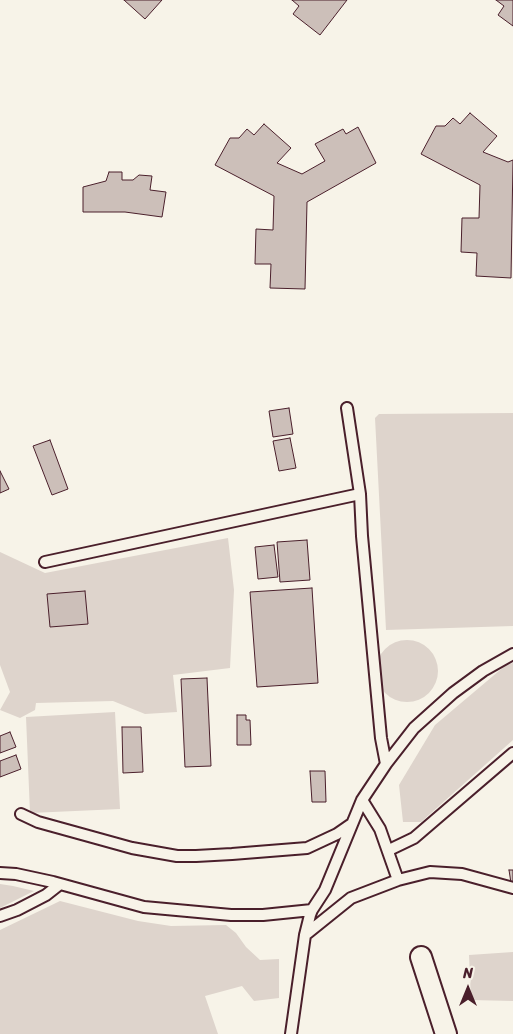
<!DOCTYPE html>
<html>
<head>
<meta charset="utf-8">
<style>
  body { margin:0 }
  #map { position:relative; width:513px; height:1034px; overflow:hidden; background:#f7f3e8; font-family:Sriracha,sans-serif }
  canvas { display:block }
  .north { position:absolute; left:443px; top:964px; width:50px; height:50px; -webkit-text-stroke:4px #f7f3e8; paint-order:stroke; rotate:0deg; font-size:14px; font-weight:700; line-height:20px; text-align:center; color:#4a1f2b }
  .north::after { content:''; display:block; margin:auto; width:18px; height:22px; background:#4a1f2b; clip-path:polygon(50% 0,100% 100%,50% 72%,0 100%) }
</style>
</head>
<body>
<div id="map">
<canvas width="513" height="1034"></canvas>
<div class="north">N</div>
</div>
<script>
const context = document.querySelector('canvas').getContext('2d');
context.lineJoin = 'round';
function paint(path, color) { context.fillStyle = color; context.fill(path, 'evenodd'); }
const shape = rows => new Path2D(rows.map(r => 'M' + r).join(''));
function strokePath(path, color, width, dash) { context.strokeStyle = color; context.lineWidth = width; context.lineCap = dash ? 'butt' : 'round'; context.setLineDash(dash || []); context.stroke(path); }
paint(shape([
  [513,413,513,626,386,630,375,418,379,414],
  [228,538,234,590,230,668,173,675,177,712,145,714,113,701,36,703,35,710,20,718,0,710,10,692,0,665,0,552,45,573],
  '376 671a31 31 0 1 1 62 0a31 31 0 1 1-62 0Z',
  [513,663,513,740,421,822,403,822,399,785,435,725,506,665],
  [115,712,120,809,30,813,26,717],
  [0,884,13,886,34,891,0,908],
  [60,901,138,921,171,926,226,925,236,933,246,947,260,960,279,959,279,998,254,1001,242,986,205,996,218,1034,0,1034,0,930],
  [513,952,513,1001,471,1000,469,955]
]), '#ded4cc');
const building = shape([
  [124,0,162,0,145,19,124,0],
  [292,0,347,0,320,35,293,14,299,6,292,0],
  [496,0,513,0,513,26,498,15,504,6,496,0],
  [470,113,497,136,483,152,508,162,513,160,511,278,476,276,477,253,461,252,462,218,479,218,480,185,421,154,436,126,445,126,453,118,460,124,470,113],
  [264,124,291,148,277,163,302,174,325,161,315,144,343,129,346,134,358,127,376,163,307,202,305,289,270,288,271,264,255,264,256,229,273,230,274,196,215,165,230,138,239,138,247,129,254,135,264,124],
  [109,172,122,172,122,180,133,180,139,175,152,176,150,190,166,192,162,217,125,212,83,212,83,187,106,181,109,172],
  [289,408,293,434,273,437,269,411,289,408],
  [290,438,296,468,279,471,273,441,290,438],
  [50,440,68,489,52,495,33,446,50,440],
  [0,471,9,489,0,493,0,471],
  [307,540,310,580,280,582,277,542,307,540],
  [274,545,278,577,258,579,255,547,274,545],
  [312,588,318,683,257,687,250,592,312,588],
  [85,591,88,624,50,627,47,594,85,591],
  [207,678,211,766,185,767,181,679,207,678],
  [237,715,246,715,246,720,250,720,251,745,237,745,237,715],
  [122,727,141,727,143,772,123,773,122,727],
  [10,732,16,747,0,753,0,736,10,732],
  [16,755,21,769,0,777,0,761,16,755],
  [310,771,325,771,326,802,312,802,310,771],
  [509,870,513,870,513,883,511,883,509,870]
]);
paint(building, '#ccbfb9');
strokePath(building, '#4a1f2b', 1);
const service = shape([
  [347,408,360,494,362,536,381,738,386,764],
  [45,562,360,494],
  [362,800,380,829,398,880],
  [21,814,38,822,132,848,177,856,196,856,232,854,307,848,337,834,350,825],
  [389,850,414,838,513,753],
  [0,873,16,874,53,882,144,907,231,915,263,915,312,910],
  [0,916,17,910,46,895,60,884],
  [305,935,351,898,398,880,430,872,462,874,513,888],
  [291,1034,305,935,310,915,312,910,325,890,362,800,386,764,414,728,453,693,483,671,513,654]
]);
const minor = shape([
  [421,957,446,1034]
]);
strokePath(service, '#4a1f2b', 14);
strokePath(minor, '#4a1f2b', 24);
strokePath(service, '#f7f3e8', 10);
strokePath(minor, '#f7f3e8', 20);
</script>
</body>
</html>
